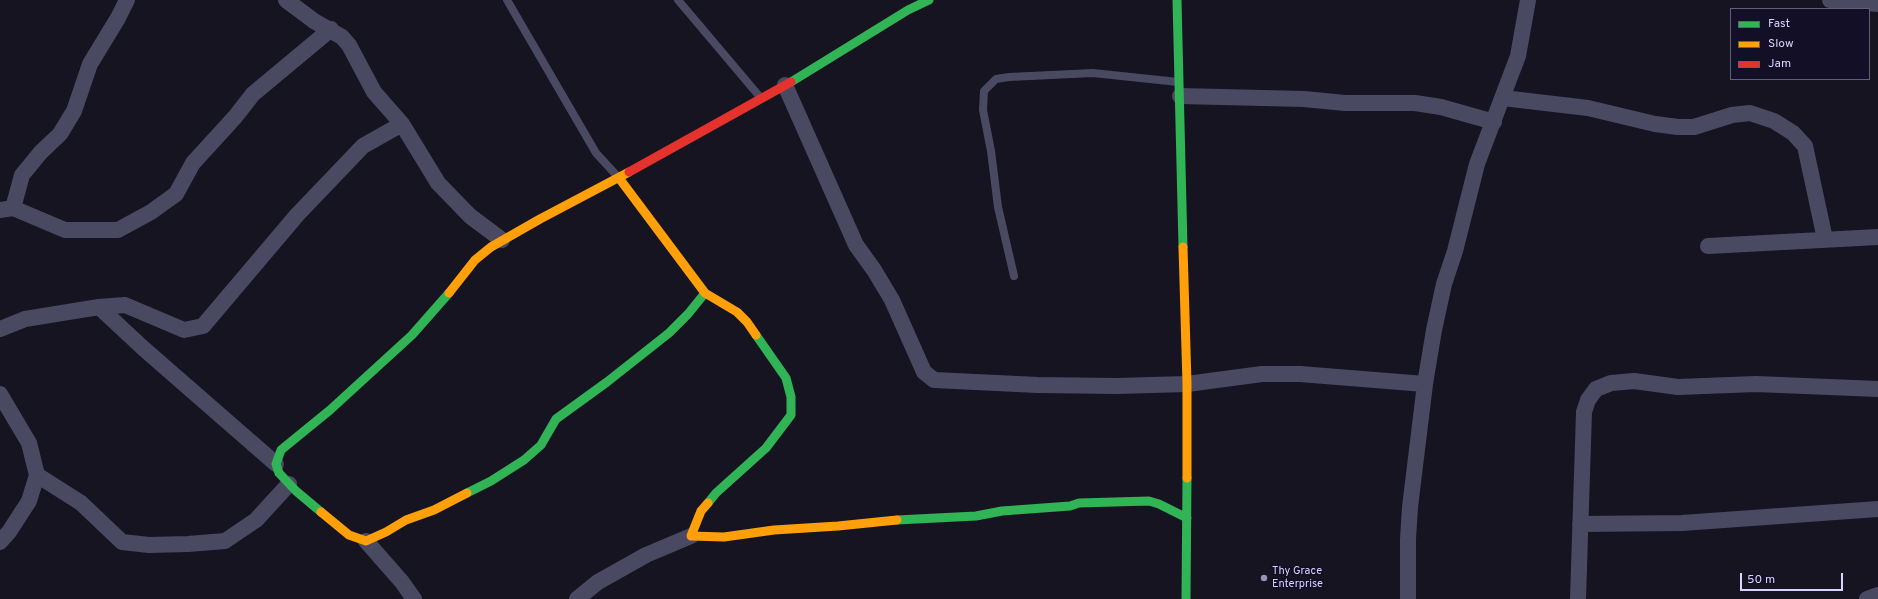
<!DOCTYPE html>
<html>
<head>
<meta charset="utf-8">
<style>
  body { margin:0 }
  #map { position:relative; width:1878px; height:599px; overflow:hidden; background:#161421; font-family:Overpass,sans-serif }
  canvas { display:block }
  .legend { position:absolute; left:1730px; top:8px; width:140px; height:72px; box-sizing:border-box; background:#130f26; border:1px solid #625e7d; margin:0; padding:5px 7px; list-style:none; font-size:12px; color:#d9d4ff }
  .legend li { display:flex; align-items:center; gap:8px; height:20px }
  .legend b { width:20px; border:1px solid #625e7d }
  .scale { position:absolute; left:1740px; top:573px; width:103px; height:18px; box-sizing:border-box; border:2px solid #d9d4ff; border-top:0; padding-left:5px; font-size:12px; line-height:14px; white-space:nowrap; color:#d9d4ff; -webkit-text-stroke:3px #130f26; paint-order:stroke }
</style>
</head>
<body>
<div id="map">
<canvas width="1878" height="599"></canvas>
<ul class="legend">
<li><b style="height:5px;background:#30b455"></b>Fast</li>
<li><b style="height:5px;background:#ff9f0a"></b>Slow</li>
<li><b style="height:5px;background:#e5322d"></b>Jam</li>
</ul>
<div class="scale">50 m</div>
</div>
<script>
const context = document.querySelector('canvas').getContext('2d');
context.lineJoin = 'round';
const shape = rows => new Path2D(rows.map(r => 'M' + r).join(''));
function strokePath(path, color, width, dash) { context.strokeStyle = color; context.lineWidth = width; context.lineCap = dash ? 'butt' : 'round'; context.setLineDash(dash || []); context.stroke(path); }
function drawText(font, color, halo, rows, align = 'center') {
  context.font = font + ' Overpass,sans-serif'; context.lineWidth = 3.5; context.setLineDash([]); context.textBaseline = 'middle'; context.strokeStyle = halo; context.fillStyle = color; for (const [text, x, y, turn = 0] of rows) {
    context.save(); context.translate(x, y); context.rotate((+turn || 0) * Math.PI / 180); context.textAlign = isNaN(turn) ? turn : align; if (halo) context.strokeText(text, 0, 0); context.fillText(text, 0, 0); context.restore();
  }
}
strokePath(shape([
  [507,0,596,153,618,177],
  [678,0,760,97],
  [1014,276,998,207,991,151,983,110,984,91,996,79,1009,77,1093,73,1178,82]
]), '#4a4962', 8);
strokePath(shape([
  [286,0,314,21,342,37,349,45,374,92,402,124,438,183,470,216,502,240],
  [1830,0,1878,4],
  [785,85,856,245,874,270,892,300,924,372,934,380,1038,385,1117,386,1187,384,1262,374,1300,374,1425,384],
  [1180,96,1304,99,1345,103,1415,103,1441,107,1494,122],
  [1503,98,1588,108,1655,124,1678,127,1694,127,1732,115,1750,113,1774,121,1793,133,1805,146,1825,239],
  [13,208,22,175,41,152,60,134,74,111,90,64,118,18,127,0],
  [0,210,13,208,65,230,118,230,151,212,176,194,193,163,235,117,253,94,331,29],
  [1708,246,1878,237],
  [99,307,143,348,276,464],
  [0,329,25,319,99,307,125,305,184,330,203,326,297,215,363,146,402,124],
  [0,394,29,443,37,475,29,501,9,532,0,542],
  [37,475,81,503,122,542,149,545,188,544,225,541,256,520,289,484],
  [1580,524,1682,523,1878,509],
  [366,541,402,582,414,599],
  [577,599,598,582,646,555,691,536],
  [1408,599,1408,539,1410,507,1425,384,1434,330,1444,284,1455,251,1477,164,1518,56,1528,0],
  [1578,599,1584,412,1588,400,1596,389,1611,383,1634,381,1678,387,1756,384,1878,389],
  [1867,599,1878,595]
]), '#4a4962', 16);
strokePath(shape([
  [1177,0,1183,247],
  [791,82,908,10,929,0],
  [467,493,491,481,524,460,541,445,556,419,607,382,669,333,688,314,705,293],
  [708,503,716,493,766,448,791,415,791,397,786,378,756,335],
  [321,512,296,491,279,473,276,464,281,450,330,410,412,335,449,293],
  [897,520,976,516,1002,511,1070,506,1079,503,1149,501,1159,504,1187,518],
  [1186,599,1187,478]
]), '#30b455', 9);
strokePath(shape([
  [619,178,705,293,737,312,747,322,756,335],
  [1183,247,1187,384,1187,478],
  [449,293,475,260,491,247,540,219,629,172],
  [708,503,701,511,691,536,724,537,774,530,838,526,897,520],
  [321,512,349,535,366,541,386,532,406,520,434,510,467,493]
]), '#ff9f0a', 9);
strokePath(shape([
  [629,172,791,82]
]), '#e5322d', 9);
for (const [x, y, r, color] of [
  [1264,578,4,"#9591b1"]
]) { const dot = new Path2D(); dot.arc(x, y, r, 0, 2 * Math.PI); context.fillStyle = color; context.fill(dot); strokePath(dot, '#130f26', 1.5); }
drawText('11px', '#d9d4ff', '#130f26', [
  ["Thy Grace",1272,572],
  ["Enterprise",1272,585]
], 'left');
</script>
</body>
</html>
